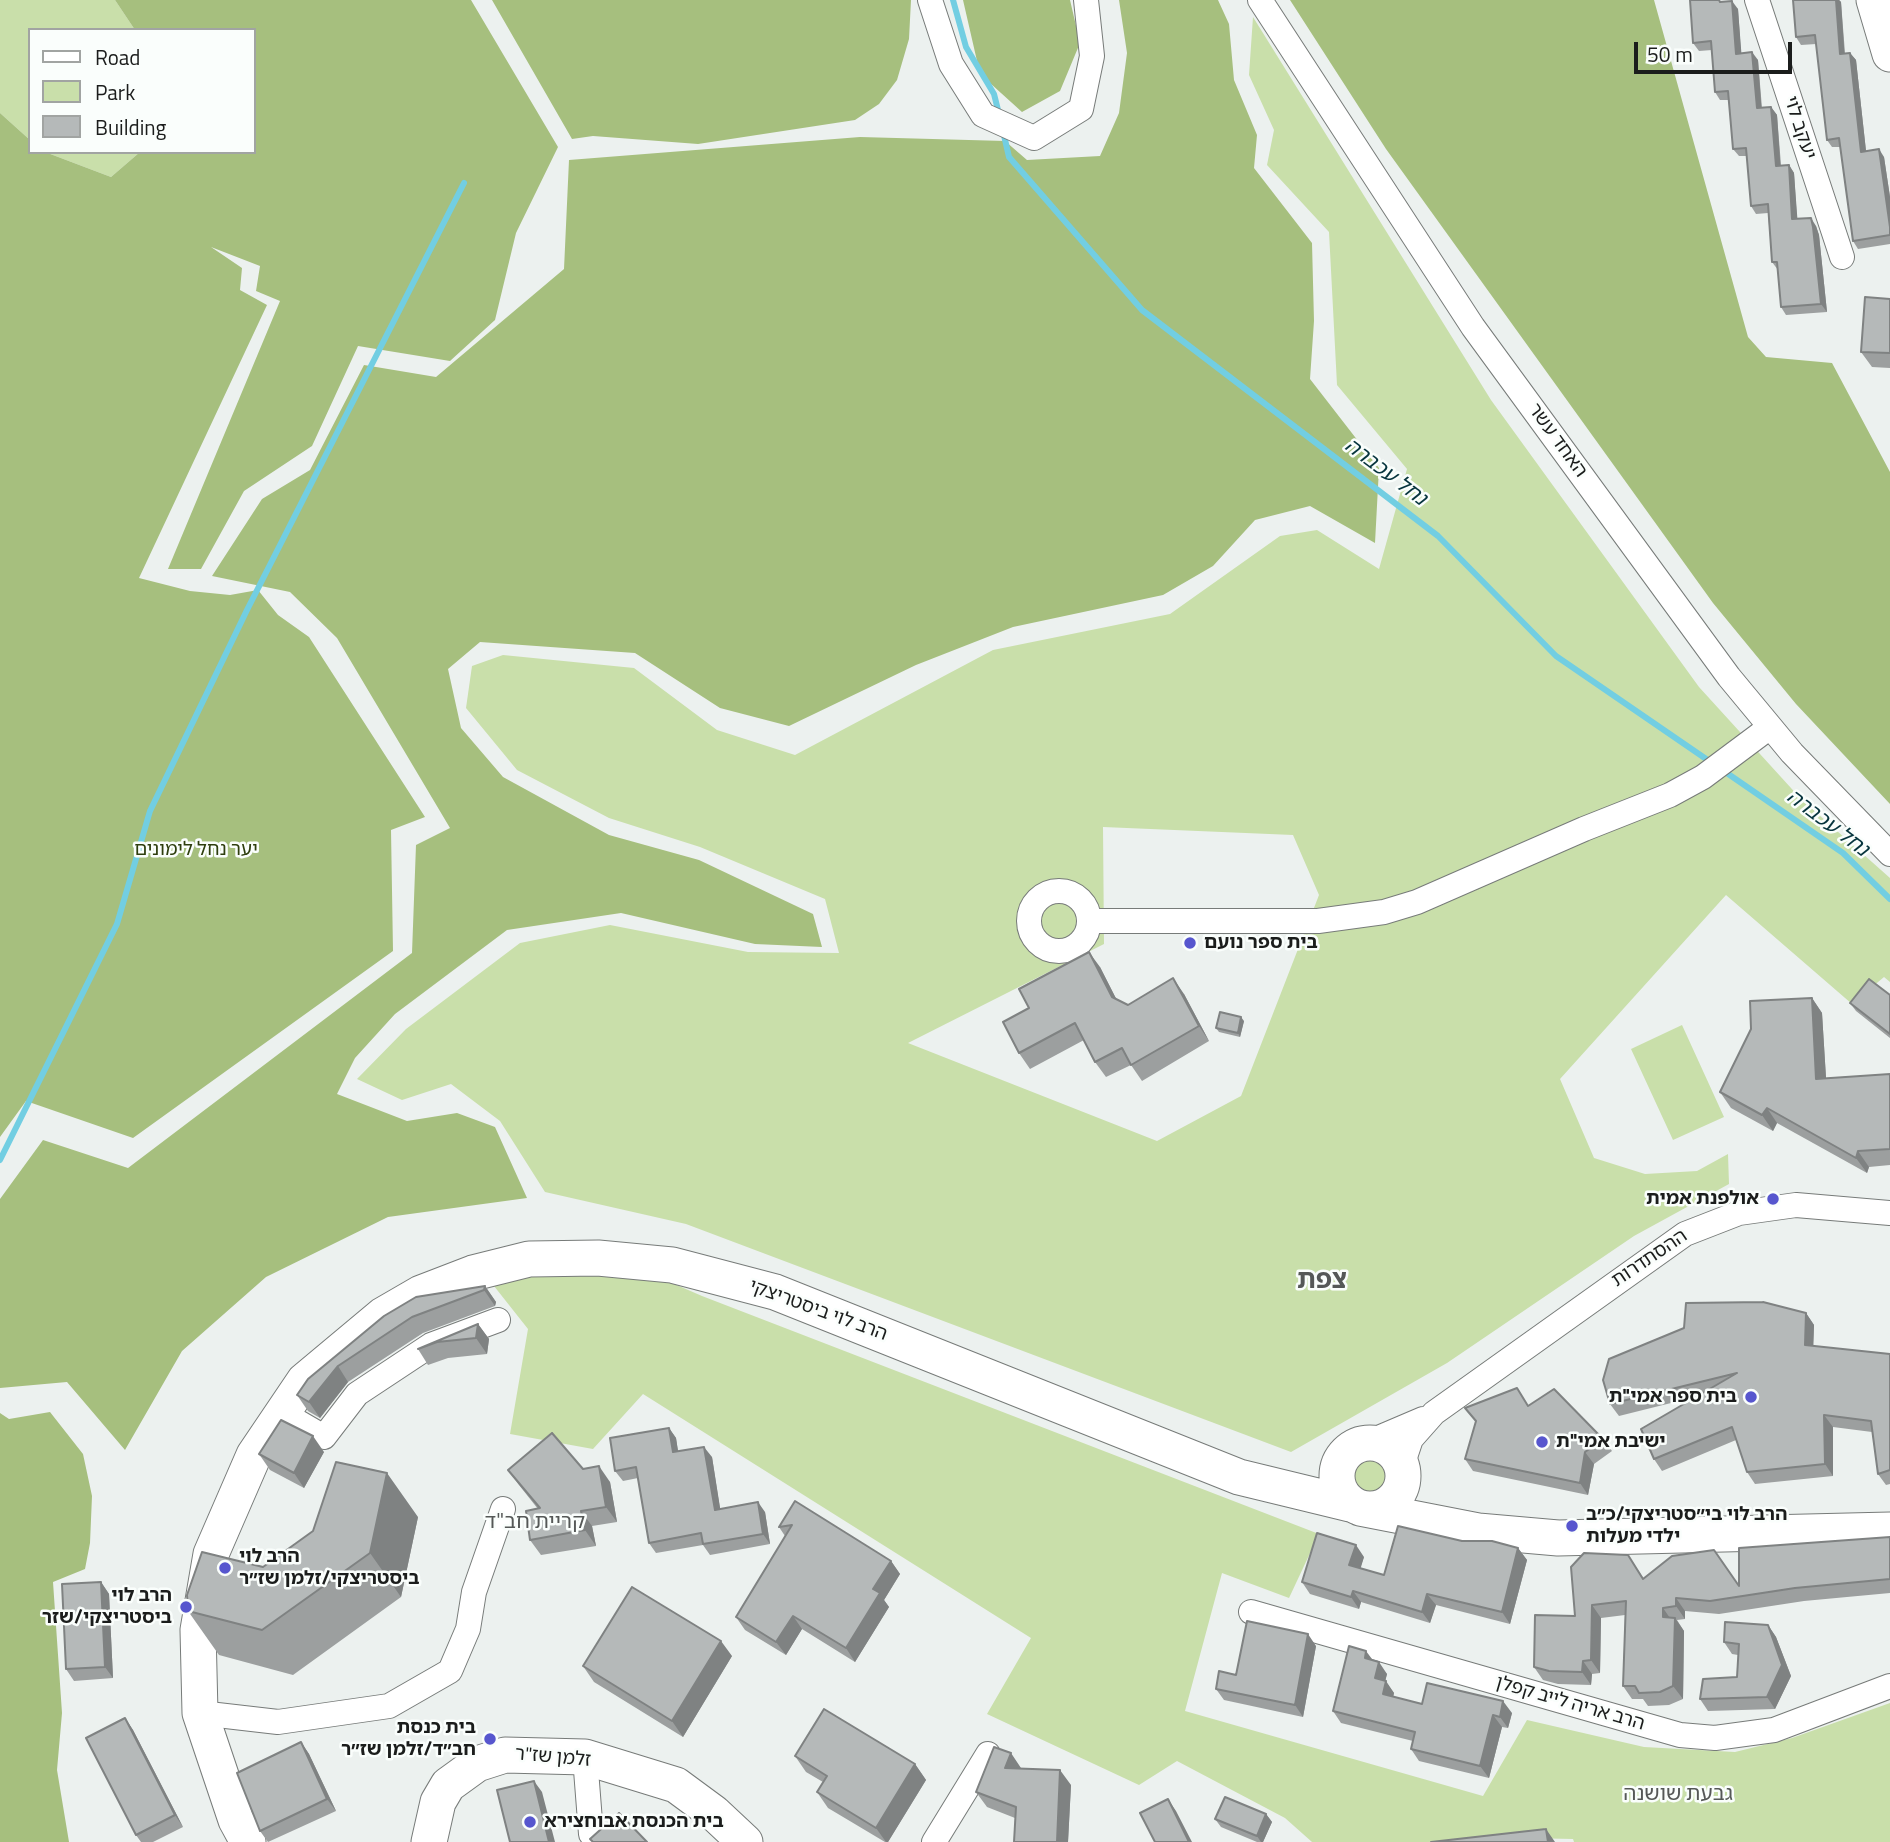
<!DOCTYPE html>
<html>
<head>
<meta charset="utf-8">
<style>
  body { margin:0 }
  #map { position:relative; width:1890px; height:1842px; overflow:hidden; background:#ecf1ef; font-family:"Titillium Web",sans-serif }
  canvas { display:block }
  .legend { position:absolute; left:28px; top:28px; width:228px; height:126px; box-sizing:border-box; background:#fafefc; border:2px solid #a1a4a2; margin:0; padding:9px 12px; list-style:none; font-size:21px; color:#1b1d1c }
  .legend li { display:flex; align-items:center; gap:14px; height:35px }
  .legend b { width:35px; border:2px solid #a1a4a2 }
  .scale { position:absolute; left:1634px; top:42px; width:158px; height:32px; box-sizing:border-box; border:4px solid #1b1d1c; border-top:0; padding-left:9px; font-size:21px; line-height:24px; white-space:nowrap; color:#1b1d1c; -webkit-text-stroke:5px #fafefc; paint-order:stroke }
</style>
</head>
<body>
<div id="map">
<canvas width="1890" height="1842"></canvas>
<ul class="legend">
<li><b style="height:9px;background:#fff"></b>Road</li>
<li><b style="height:19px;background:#c9dfaa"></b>Park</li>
<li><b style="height:19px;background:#b5b9b9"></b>Building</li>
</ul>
<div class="scale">50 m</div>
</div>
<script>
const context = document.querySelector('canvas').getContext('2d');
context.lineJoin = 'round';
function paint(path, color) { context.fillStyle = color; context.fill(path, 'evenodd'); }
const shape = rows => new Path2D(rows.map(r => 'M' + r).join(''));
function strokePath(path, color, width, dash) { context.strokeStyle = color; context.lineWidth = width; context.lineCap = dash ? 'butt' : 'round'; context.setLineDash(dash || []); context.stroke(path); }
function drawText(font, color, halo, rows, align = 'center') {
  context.font = font + ' "Titillium Web","Noto Sans Hebrew",sans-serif'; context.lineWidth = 5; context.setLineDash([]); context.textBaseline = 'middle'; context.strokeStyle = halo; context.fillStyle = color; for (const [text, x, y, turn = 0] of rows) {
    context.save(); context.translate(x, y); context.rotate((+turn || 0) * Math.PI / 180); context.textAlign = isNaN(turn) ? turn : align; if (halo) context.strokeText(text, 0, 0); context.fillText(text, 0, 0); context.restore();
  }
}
paint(shape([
  [0,0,115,0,135,30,30,30,30,140,0,113],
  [1253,17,1491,400,1699,687,1801,799,1890,878,1890,982,1884,977,1852,1004,1726,895,1560,1079,1594,1158,1645,1174,1697,1171,1728,1154,1729,1184,1634,1236,1447,1363,1291,1452,686,1224,545,1192,500,1121,451,1084,402,1100,357,1079,406,1029,520,943,610,925,748,952,839,953,825,899,700,847,609,818,517,770,466,708,472,666,503,655,634,668,717,730,795,755,993,650,1170,614,1280,536,1317,530,1379,569,1407,469,1337,385,1329,232,1267,165,1274,130,1249,75],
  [1103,827,1293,835,1319,895,1241,1096,1157,1141,908,1043,1104,944],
  [45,152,140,152,111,177],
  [1682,1025,1724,1117,1673,1140,1631,1049],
  [475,1262,635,1267,702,1296,1319,1534,1289,1598,1222,1573,1185,1711,1483,1796,1527,1720,1644,1747,1735,1752,1792,1738,1890,1703,1890,1842,1574,1842,1573,1839,1524,1838,1476,1842,1312,1842,1285,1818,1177,1761,1139,1785,987,1714,1031,1638,643,1394,593,1449,510,1434,528,1329],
  '1348 1475a22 22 0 1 1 44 0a22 22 0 1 1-44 0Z'
]), '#c9dfaa');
paint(shape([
  [115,0,471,0,558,147,516,233,495,320,450,361,358,346,312,446,244,491,201,569,168,569,280,301,256,291,260,266,211,247,242,268,240,290,267,305,139,578,190,591,230,595,258,590,278,615,309,637,425,817,391,830,393,951,133,1138,26,1101,0,1137,0,113,30,140,30,152,45,152,111,177,140,152,254,152,254,30,135,30],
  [492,0,911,0,909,39,897,80,879,104,855,120,698,144,593,136,572,139],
  [963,0,1070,0,1080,43,1060,91,1022,112,980,74],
  [1119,0,1218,0,1229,24,1234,80,1257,135,1254,168,1312,243,1314,321,1310,379,1379,468,1375,543,1310,506,1255,520,1213,566,1163,595,1013,627,916,665,789,726,720,708,635,653,480,642,448,669,461,728,503,777,609,835,699,860,813,914,822,947,755,944,621,913,507,930,395,1014,355,1058,337,1094,407,1121,457,1113,495,1127,527,1198,388,1217,266,1277,182,1351,125,1450,67,1382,0,1388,0,1199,43,1140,128,1168,412,953,416,845,450,828,337,638,290,592,212,576,262,499,310,470,364,365,436,377,564,269,569,160,860,137,1005,141,1027,160,1100,156,1119,113,1127,53],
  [1290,0,1654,0,1748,337,1766,357,1832,363,1890,472,1890,804,1796,704,1713,603,1386,149],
  [50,1412,83,1454,92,1496,90,1543,85,1569,53,1582,62,1713,57,1770,69,1842,0,1842,0,1413,9,1419]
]), '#a6bf7e');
strokePath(shape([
  [953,0,966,47,994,94,999,114],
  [1003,131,1009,157,1142,310,1438,536,1556,656,1712,763],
  [1721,769,1843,853,1890,899],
  [0,1160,117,924,150,811,247,610,464,183]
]), '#72cee2', 6);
const street = shape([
  [930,0,951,64,983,115,1034,138,1081,109,1092,56,1086,0],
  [1260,0,1473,327,1729,677,1792,753,1890,854],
  [1757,0,1842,257],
  '1029 921a30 30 0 1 1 60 0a30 30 0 1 1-60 0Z',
  [1090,921,1318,921,1384,912,1417,902,1584,829,1670,795,1703,777,1770,727],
  [281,1412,324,1437,357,1394,431,1345,498,1320],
  [1369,1442,1423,1419],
  [1402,1466,1411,1439,1434,1413,1685,1234,1739,1213,1796,1205,1890,1213],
  [1251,1612,1680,1735,1715,1738,1774,1730,1890,1686],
  [200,1713,278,1722,389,1706,450,1671,468,1629,474,1592,503,1509],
  [585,1757,591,1834],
  [934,1842,988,1754]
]);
const secondary = shape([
  [1874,0,1890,54],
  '1337 1476a33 33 0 1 1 66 0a33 33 0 1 1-66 0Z',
  [1360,1508,1478,1531,1558,1538,1890,1530],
  [248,1842,236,1820,200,1713,198,1630,211,1554,254,1455,304,1381,383,1315,421,1293,473,1273,529,1259,598,1258,672,1265,775,1292,1239,1477,1350,1504],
  [429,1842,438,1802,448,1785,477,1764,505,1755,585,1757,676,1785,714,1813,745,1842]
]);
strokePath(street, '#777b79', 26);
strokePath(secondary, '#777b79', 37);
strokePath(street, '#fff', 24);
strokePath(secondary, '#fff', 35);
paint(shape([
  [1793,0,1839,0,1841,2,1845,53,1850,53,1856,60,1866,151,1884,157,1890,197,1890,244,1858,249,1853,241,1840,147,1832,147,1827,140,1816,44,1801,45,1796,37],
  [1725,1,1738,9,1741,53,1758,60,1762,108,1771,107,1777,115,1781,165,1789,165,1794,173,1797,219,1816,226,1819,235,1827,312,1786,315,1781,307,1778,270,1772,262,1768,213,1756,214,1751,206,1747,156,1739,156,1733,149,1729,100,1720,100,1715,92,1712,50,1699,51,1693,43],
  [1890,299,1890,368,1872,367,1861,352],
  [1100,967,1116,999,1128,1005,1184,994,1209,1041,1142,1081,1131,1065,1106,1077,1095,1062,1084,1040,1030,1069,1019,1053,1029,1008],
  [1890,995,1890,1038,1856,1011,1850,1003],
  [1812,998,1822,1013,1826,1078,1890,1074,1890,1165,1869,1167,1867,1173,1777,1123,1773,1131,1731,1108,1720,1092],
  [1244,1021,1240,1037,1219,1032,1216,1028],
  [485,1286,496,1302,495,1306,423,1333,348,1382,320,1418,308,1411,297,1395,384,1316],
  [1806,1313,1814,1325,1813,1346,1890,1354,1890,1484,1886,1485,1878,1474,1872,1432,1833,1427,1833,1476,1755,1484,1747,1472,1736,1440,1662,1471,1654,1459,1695,1397,1619,1416,1610,1404],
  [478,1324,489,1339,487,1354,448,1358,428,1365,418,1349],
  [1529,1405,1603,1439,1612,1451,1594,1464,1588,1495,1473,1471,1465,1459,1476,1422,1465,1408],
  [669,1428,676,1438,678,1452,712,1457,720,1509,765,1512,770,1544,710,1555,703,1545,656,1553,649,1543,638,1478,623,1481,615,1471],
  [324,1452,304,1488,270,1470,259,1454],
  [583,1469,610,1482,617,1522,592,1526,596,1546,541,1555,530,1540,538,1509,519,1485,508,1470],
  [795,1501,891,1561,900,1574,884,1600,889,1607,855,1662,802,1629,786,1655,745,1630,736,1617,785,1536,779,1527],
  [418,1517,401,1597,293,1675,219,1655,188,1611,263,1567],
  [1890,1537,1890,1593,1804,1601,1719,1614,1685,1611,1685,1619,1677,1620,1684,1631,1683,1699,1669,1705,1648,1706,1643,1699,1632,1699,1623,1686,1625,1615,1601,1618,1600,1673,1592,1674,1591,1685,1558,1684,1543,1680,1534,1667,1575,1616,1628,1555,1644,1579,1739,1586],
  [1462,1541,1518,1548,1527,1560,1510,1624,1436,1605,1430,1623,1361,1602,1359,1609,1310,1594,1302,1582,1364,1557,1360,1568,1384,1575],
  [101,1582,109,1594,113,1678,74,1681,66,1669],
  [1768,1625,1776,1637,1791,1676,1775,1709,1708,1711,1700,1699,1737,1677,1738,1655,1732,1654,1724,1642],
  [1316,1646,1303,1717,1224,1700,1216,1689],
  [732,1656,683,1737,594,1682,583,1666],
  [1373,1661,1387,1674,1385,1681,1394,1693,1393,1697,1422,1704,1512,1713,1508,1728,1502,1727,1489,1778,1419,1761,1411,1749,1413,1741,1341,1723,1333,1711],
  [125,1718,133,1730,183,1827,153,1842,141,1842,136,1835],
  [301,1742,309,1754,336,1811,268,1842,260,1831],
  [795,1756,915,1764,926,1780,888,1842,885,1842,828,1808,817,1792,823,1782,806,1772],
  [1021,1768,1071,1785,1068,1842,1014,1842,1015,1818,987,1807,976,1792],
  [1266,1814,1272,1822,1263,1842,1257,1842,1221,1827,1215,1819]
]), '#9c9f9f');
paint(shape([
  [1836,0,1839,0,1841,2,1845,62,1840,54],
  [1732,1,1738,9,1742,61,1736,54],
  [1752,52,1758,60,1762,116,1757,108],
  [1850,53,1856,60,1867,160,1861,152],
  [1771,107,1777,115,1781,174,1776,166],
  [1879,149,1884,157,1890,197,1890,227],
  [1789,165,1794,173,1798,227,1792,219],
  [1811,218,1816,226,1819,235,1827,312,1821,304],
  [1089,952,1100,967,1123,1012,1112,997],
  [1173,978,1184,994,1209,1041,1199,1026],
  [1812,998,1822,1013,1827,1094,1816,1079],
  [1241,1017,1244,1021,1240,1037,1238,1033],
  [1767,1108,1777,1123,1773,1131,1762,1115],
  [1858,1151,1869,1167,1867,1173,1856,1158],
  [485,1286,496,1302,495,1306,484,1290],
  [1806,1313,1814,1325,1813,1357,1805,1345],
  [478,1324,489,1339,487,1354,476,1338],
  [338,1366,348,1382,320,1418,309,1402],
  [1824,1415,1833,1427,1833,1476,1825,1464],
  [669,1428,676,1438,680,1463,673,1452],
  [313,1436,324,1452,304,1488,294,1473],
  [704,1447,712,1457,722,1520,715,1510],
  [1585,1452,1594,1464,1588,1495,1580,1483],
  [599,1466,610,1482,617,1522,606,1507],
  [387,1473,418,1517,401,1597,370,1553],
  [758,1502,765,1512,770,1544,763,1534],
  [581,1511,592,1526,596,1546,585,1530],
  [1356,1545,1364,1557,1358,1577,1349,1565],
  [1518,1548,1527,1560,1510,1624,1502,1612],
  [891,1561,900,1574,884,1600,889,1607,855,1662,846,1648,873,1589],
  [101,1582,109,1594,113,1678,105,1667],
  [1353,1591,1361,1602,1359,1609,1351,1597],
  [1427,1594,1436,1605,1430,1623,1422,1612],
  [1676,1598,1685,1611,1685,1619,1676,1606],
  [1592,1605,1601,1618,1600,1673,1591,1660],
  [1663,1608,1672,1621,1663,1617],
  [793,1616,802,1629,786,1655,776,1642],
  [1675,1618,1684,1631,1683,1699,1673,1686],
  [1768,1625,1776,1637,1791,1676,1775,1709,1767,1697],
  [1308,1634,1316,1646,1303,1717,1295,1705],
  [721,1641,732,1656,683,1737,672,1721],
  [1366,1651,1375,1663,1365,1658],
  [1583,1661,1592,1674,1591,1685,1582,1672],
  [1379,1662,1387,1674,1383,1690,1375,1678],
  [1386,1681,1394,1693,1391,1706,1383,1694],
  [1503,1701,1512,1713,1508,1728,1500,1717],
  [1493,1715,1502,1727,1489,1778,1480,1766],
  [125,1718,133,1730,183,1827,175,1815],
  [301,1742,309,1754,336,1811,327,1799],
  [1011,1753,1021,1768,1005,1768],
  [915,1764,926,1780,888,1842,886,1842,876,1828],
  [1060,1770,1071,1785,1068,1842,1057,1842],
  [534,1781,542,1792,555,1842,549,1842],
  [1168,1799,1176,1811,1192,1842,1189,1842],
  [1266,1814,1272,1822,1263,1842,1261,1842,1257,1836],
  [1546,1829,1555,1842,1548,1842]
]), '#7f8282');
const building = shape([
  [1690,0,1719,0,1720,2,1732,1,1736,54,1752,52,1757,108,1771,107,1776,166,1789,165,1792,219,1811,218,1813,227,1821,304,1781,307,1777,262,1772,262,1768,204,1751,206,1746,148,1733,149,1728,91,1715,92,1711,41,1693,43,1690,0],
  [1793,0,1836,0,1840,54,1850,53,1861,152,1879,149,1890,227,1890,235,1853,241,1839,138,1827,140,1815,35,1796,37,1793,0],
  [1865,297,1890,299,1890,353,1861,352,1865,297],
  [1089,952,1112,997,1128,1005,1173,978,1199,1026,1131,1065,1122,1048,1095,1062,1075,1023,1019,1053,1003,1022,1029,1008,1019,989,1089,952],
  [1869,979,1890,995,1890,1034,1850,1003,1869,979],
  [1812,998,1816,1079,1890,1074,1890,1149,1858,1151,1856,1158,1767,1108,1762,1115,1720,1092,1751,1029,1750,1001,1812,998],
  [1220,1012,1241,1017,1238,1033,1216,1028,1220,1012],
  [485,1286,484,1290,412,1317,338,1366,309,1402,297,1395,308,1379,384,1316,416,1297,485,1286],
  [1763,1302,1806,1313,1805,1345,1890,1354,1890,1470,1878,1474,1871,1421,1824,1415,1825,1464,1747,1472,1732,1427,1654,1459,1641,1429,1737,1373,1610,1404,1603,1380,1609,1359,1684,1328,1686,1303,1763,1302],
  [478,1324,476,1338,437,1342,418,1349,478,1324],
  [1517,1388,1528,1406,1554,1389,1603,1439,1585,1452,1580,1483,1465,1459,1476,1421,1465,1408,1517,1388],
  [281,1420,313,1436,294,1473,259,1454,281,1420],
  [669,1428,673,1452,704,1447,715,1510,758,1502,763,1534,703,1544,701,1533,649,1543,636,1467,615,1471,610,1438,669,1428],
  [552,1433,583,1469,599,1466,606,1507,581,1511,585,1530,530,1540,526,1511,540,1508,508,1470,552,1433],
  [336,1462,387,1473,370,1553,262,1630,188,1611,187,1595,202,1552,263,1567,313,1531,336,1462],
  [795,1501,891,1561,873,1589,880,1593,846,1648,793,1616,776,1642,736,1617,792,1525,779,1527,795,1501],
  [1398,1526,1462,1541,1492,1541,1518,1548,1502,1612,1427,1594,1422,1612,1353,1591,1351,1597,1302,1582,1317,1533,1356,1545,1349,1565,1384,1575,1398,1526],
  [1890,1537,1890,1579,1795,1588,1710,1601,1676,1598,1676,1606,1663,1608,1663,1617,1675,1618,1673,1686,1660,1692,1639,1693,1635,1686,1623,1686,1626,1601,1592,1605,1591,1660,1583,1661,1582,1672,1549,1671,1534,1667,1535,1615,1575,1616,1571,1567,1584,1553,1628,1555,1643,1579,1672,1556,1714,1550,1739,1586,1739,1548,1890,1537],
  [101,1582,105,1667,66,1669,62,1584,101,1582],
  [632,1587,721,1641,672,1721,583,1666,632,1587],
  [1247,1621,1308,1634,1295,1705,1216,1689,1219,1671,1236,1675,1247,1621],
  [1725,1622,1768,1625,1782,1665,1767,1697,1700,1699,1703,1679,1737,1677,1739,1644,1724,1642,1725,1622],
  [1349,1646,1366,1651,1365,1658,1379,1662,1375,1678,1386,1681,1383,1694,1422,1704,1427,1683,1503,1701,1500,1717,1493,1715,1480,1766,1411,1749,1415,1732,1333,1711,1349,1646],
  [824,1709,915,1764,876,1828,817,1792,827,1776,795,1756,824,1709],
  [125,1718,175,1815,136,1835,86,1738,125,1718],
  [301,1742,327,1799,260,1831,237,1773,301,1742],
  [994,1747,1011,1753,1005,1768,1060,1770,1057,1842,1014,1842,1016,1807,976,1792,994,1747],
  [534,1781,549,1842,510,1842,497,1790,534,1781],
  [1225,1797,1266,1814,1257,1836,1215,1819,1225,1797],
  [1168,1799,1189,1842,1155,1842,1140,1813,1168,1799],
  [619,1813,647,1842,593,1842,590,1839,619,1813],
  [1546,1829,1548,1842,1431,1842,1546,1829]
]);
paint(building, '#b5b9b9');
strokePath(building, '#7f8282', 2);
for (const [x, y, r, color] of [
  [1190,943,7,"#5756ce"],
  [1773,1199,7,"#5756ce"],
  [1751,1397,7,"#5756ce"],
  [1542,1442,7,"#5756ce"],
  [1572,1526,7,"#5756ce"],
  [225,1568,7,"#5756ce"],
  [186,1607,7,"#5756ce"],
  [490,1739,7,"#5756ce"],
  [530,1822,7,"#5756ce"]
]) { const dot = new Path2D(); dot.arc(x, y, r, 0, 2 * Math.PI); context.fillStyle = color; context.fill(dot); strokePath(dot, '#fafefc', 2.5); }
drawText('19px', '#1b1d1c', '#fafefc', [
  ["יעקב לוי",1799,128,72],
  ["האחד עשר",1557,441,54],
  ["ההסתדרות",1650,1259,-34],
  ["הרב לוי ביסטריצקי",818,1311,20],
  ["הרב אריה לייב קפלן",1570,1704,16],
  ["זלמן שז\"ר",553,1758,5]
]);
drawText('19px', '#2e3e0e', '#fafefc', [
  ["יער נחל לימונים",196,850]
]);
drawText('bold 19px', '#1b1d1c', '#fafefc', [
  ["בית ספר נועם",1204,943],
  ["אולפנת אמית",1759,1199,"right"],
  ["בית ספר אמי\"ת",1737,1397,"right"],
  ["ישיבת אמי\"ת",1556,1442],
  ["הרב לוי בי״סטריצקי/כ״ב",1586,1515],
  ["ילדי מעלות",1586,1537],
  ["הרב לוי",239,1557],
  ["ביסטריצקי/זלמן שז״ר",239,1579],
  ["הרב לוי",172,1596,"right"],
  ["ביסטריצקי/שזר",172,1618,"right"],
  ["בית כנסת",476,1728,"right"],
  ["חב״ד/זלמן שז״ר",476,1750,"right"],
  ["בית הכנסת אבוחצירא",544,1822]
], 'left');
drawText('italic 21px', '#06343d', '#fafefc', [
  ["נחל עכברה",1385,473,37],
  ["נחל עכברה",1827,824,37]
]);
drawText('21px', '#555857', '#fafefc', [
  ["קריית חב\"ד",535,1523],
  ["גבעת שושנה",1678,1795]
]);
drawText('bold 26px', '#555857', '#fafefc', [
  ["צפת",1322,1282]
]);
</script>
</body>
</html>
